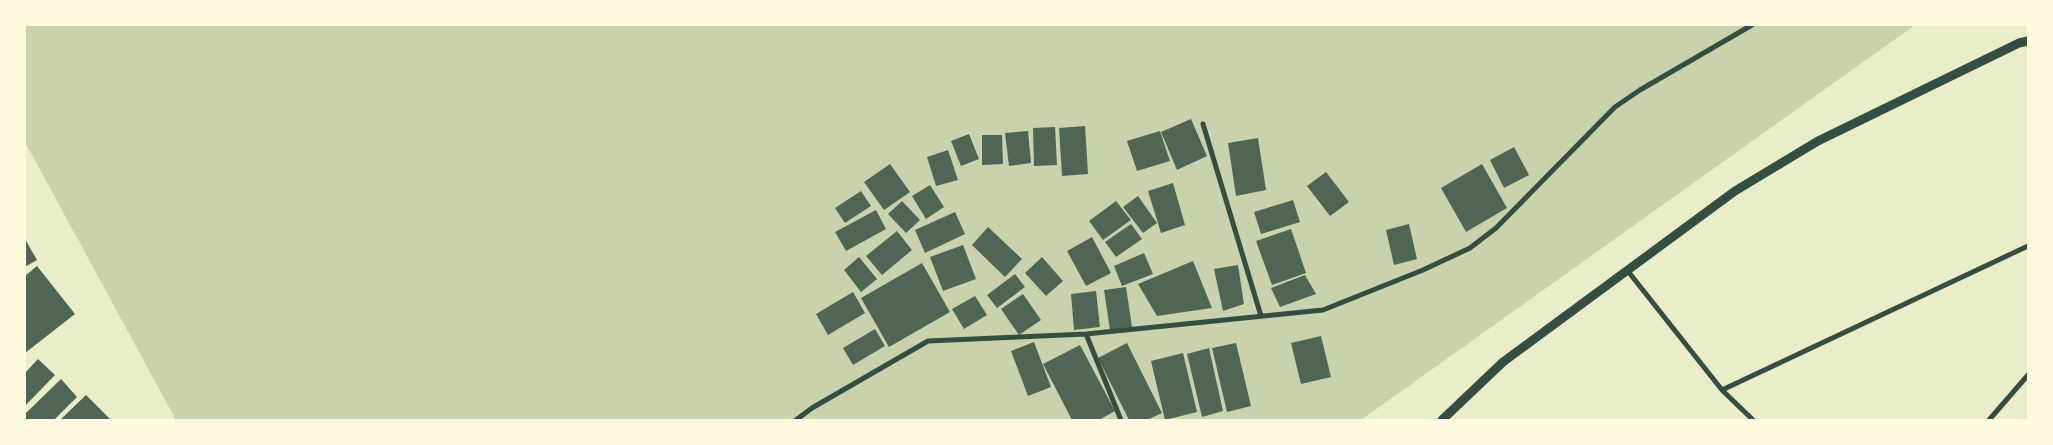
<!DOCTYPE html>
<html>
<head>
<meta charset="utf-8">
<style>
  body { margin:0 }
  #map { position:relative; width:2053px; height:445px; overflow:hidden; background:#e9edc9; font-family:Karla,sans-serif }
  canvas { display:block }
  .frame { position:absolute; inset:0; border:26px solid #fefae0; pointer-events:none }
</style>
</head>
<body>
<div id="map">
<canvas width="2053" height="445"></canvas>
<div class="frame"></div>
</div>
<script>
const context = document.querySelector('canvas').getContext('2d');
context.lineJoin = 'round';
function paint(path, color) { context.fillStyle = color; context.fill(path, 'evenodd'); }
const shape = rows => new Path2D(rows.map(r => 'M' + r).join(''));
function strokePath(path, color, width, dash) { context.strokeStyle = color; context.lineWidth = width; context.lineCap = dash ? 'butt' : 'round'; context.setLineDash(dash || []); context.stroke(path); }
paint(shape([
  [25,25,1915,25,1361,420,176,420,25,142]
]), '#cad2ad');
paint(shape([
  [1191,119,1207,156,1177,170,1161,132],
  [1085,126,1088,174,1062,176,1059,128],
  [1055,127,1057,165,1034,166,1033,128],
  [1028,131,1031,163,1009,166,1005,133],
  [1160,131,1170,161,1137,171,1127,141],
  [969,134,979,159,961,166,951,141],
  [982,135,1002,135,1003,164,982,165],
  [1258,138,1266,190,1236,196,1228,143],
  [1514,147,1529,175,1504,188,1490,160],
  [948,150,958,180,936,186,927,157],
  [890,164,910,192,884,210,864,182],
  [1482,164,1507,208,1466,232,1441,188],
  [1326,172,1349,202,1330,216,1307,186],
  [1173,183,1185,225,1161,233,1148,191],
  [930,185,944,207,926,219,912,196],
  [861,191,871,206,845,223,835,208],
  [1138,196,1157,223,1143,233,1123,207],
  [1293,200,1300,222,1261,234,1254,212],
  [902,201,920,220,906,233,888,214],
  [1116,201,1131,220,1103,240,1089,221],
  [876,210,886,229,846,251,835,232],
  [955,212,965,234,925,253,915,230],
  [1131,224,1142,239,1116,257,1105,242],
  [1409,224,1417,259,1394,265,1386,230],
  [988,227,1022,259,1005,277,972,245],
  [1291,229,1306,273,1272,285,1256,241],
  [897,231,912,250,882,275,866,256],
  [1092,237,1111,273,1086,286,1067,251],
  [25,239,37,260,25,267],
  [963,245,976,279,943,291,930,257],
  [1144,253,1153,274,1122,286,1114,266],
  [859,257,877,279,861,292,844,270],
  [1042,257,1063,281,1046,296,1025,273],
  [1193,261,1212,308,1157,316,1138,284],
  [922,263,950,312,889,347,861,298],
  [1238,265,1244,304,1223,311,1214,269],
  [37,266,75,314,25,353,25,276],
  [1015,274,1025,287,997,308,987,295],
  [1305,275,1316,294,1280,307,1271,288],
  [1126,287,1132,327,1110,330,1104,290],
  [1096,291,1100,327,1074,330,1071,294],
  [853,292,865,313,828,335,816,314],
  [1023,294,1041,320,1019,335,1001,309],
  [975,296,987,315,964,329,952,309],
  [875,329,885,346,853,365,843,348],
  [1321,336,1331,377,1301,384,1291,343],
  [1034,342,1051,387,1028,396,1011,351],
  [1127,343,1162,413,1147,420,1129,420,1098,358],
  [1236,343,1251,406,1227,412,1212,348],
  [1080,345,1115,411,1099,420,1072,420,1043,364],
  [1209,348,1223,411,1202,417,1187,354],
  [1183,353,1197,412,1165,420,1151,361],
  [38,359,55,375,25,406,25,373],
  [61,379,77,397,54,420,25,420,25,414],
  [86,395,111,420,60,420]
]), '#4f6655');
strokePath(shape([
  [1203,124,1261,316],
  [1627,270,1722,390,2028,246],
  [1086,334,1121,420],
  [1722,390,1753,420],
  [796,420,812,408,928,341,1086,334,1323,310,1423,270,1470,248,1496,228,1615,107,1640,90,1752,25],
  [1989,420,2028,375]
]), '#344e41', 5);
strokePath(shape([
  [1442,420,1503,362,1735,191,1818,141,2019,43,2028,41]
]), '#344e41', 9);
</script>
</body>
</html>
